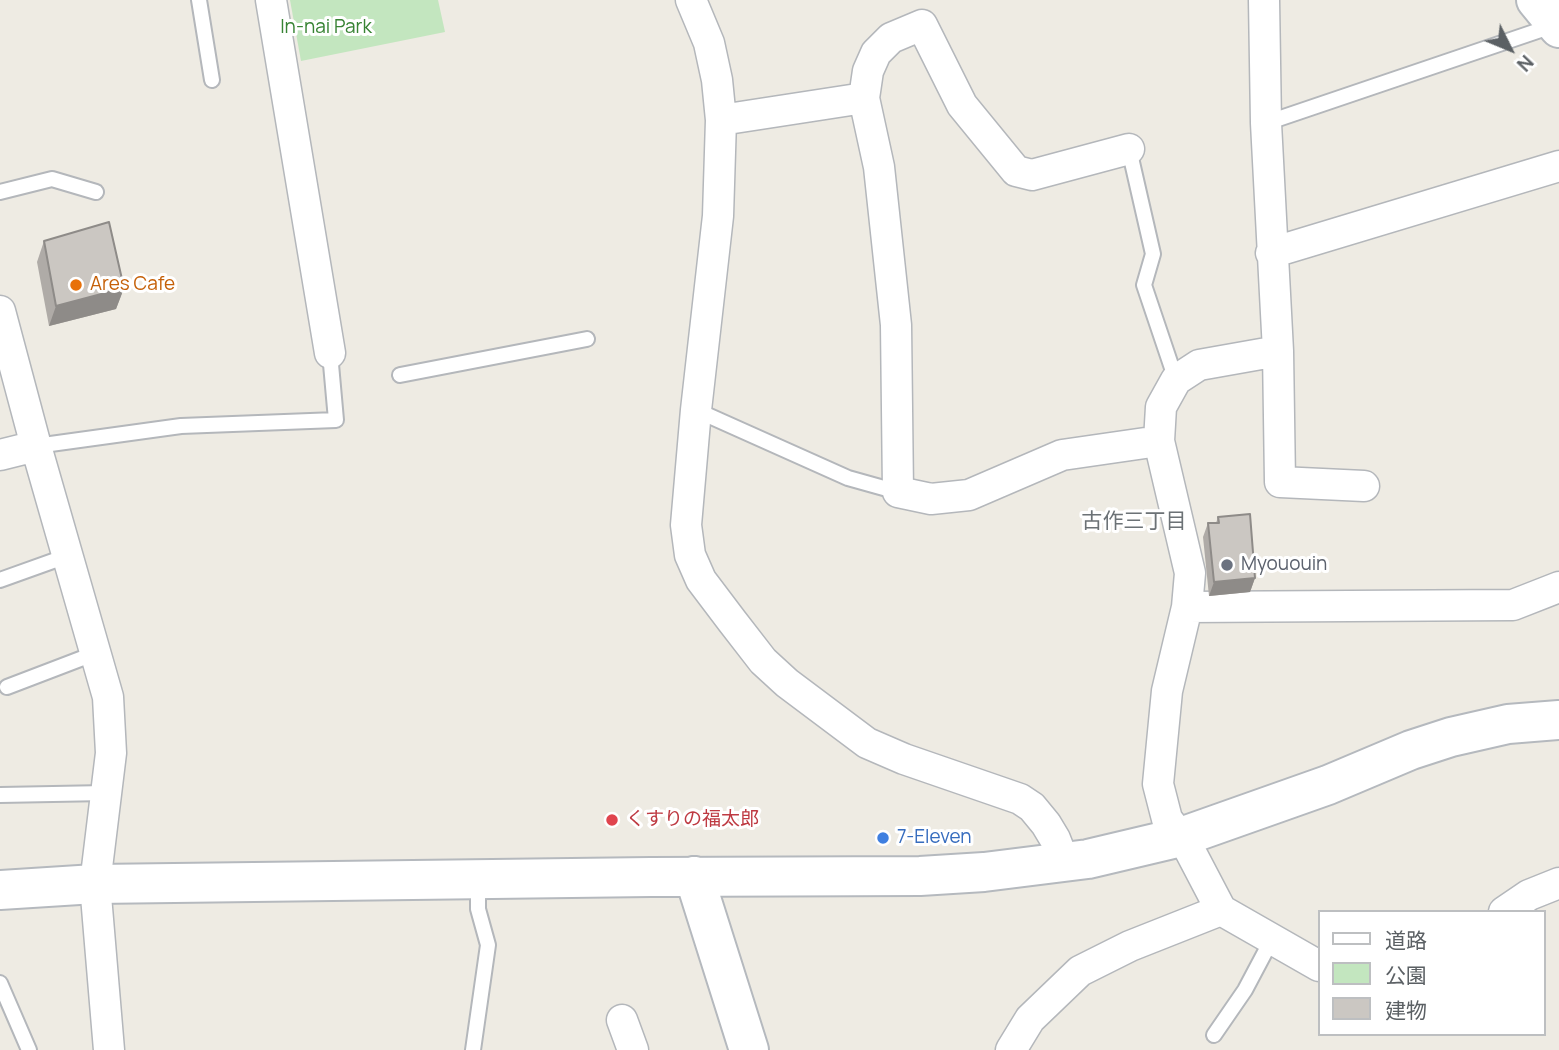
<!DOCTYPE html>
<html>
<head>
<meta charset="utf-8">
<style>
  body { margin:0 }
  #map { position:relative; width:1559px; height:1050px; overflow:hidden; background:#eeebe3; font-family:Manrope,"Noto Sans JP",sans-serif }
  canvas { display:block }
  .legend { position:absolute; left:1318px; top:910px; width:228px; height:126px; box-sizing:border-box; background:#fff; border:2px solid #bdbfc1; margin:0; padding:9px 12px; list-style:none; font-size:21px; color:#5b6064 }
  .legend li { display:flex; align-items:center; gap:14px; height:35px }
  .legend b { width:35px; border:2px solid #bdbfc1 }
  .north { position:absolute; left:1475px; top:14px; width:70px; height:70px; -webkit-text-stroke:5px #fff; paint-order:stroke; rotate:133deg; font-size:19px; font-weight:700; line-height:28px; text-align:center; color:#5b6064 }
  .north::after { content:''; display:block; margin:auto; width:24px; height:32px; background:#5b6064; clip-path:polygon(50% 0,100% 100%,50% 72%,0 100%) }
</style>
</head>
<body>
<div id="map">
<canvas width="1559" height="1050"></canvas>
<ul class="legend">
<li><b style="height:9px;background:#fff"></b>道路</li>
<li><b style="height:19px;background:#c3e6bf"></b>公園</li>
<li><b style="height:19px;background:#cbc7c2"></b>建物</li>
</ul>
<div class="north">N</div>
</div>
<script>
const context = document.querySelector('canvas').getContext('2d');
context.lineJoin = 'round';
function paint(path, color) { context.fillStyle = color; context.fill(path, 'evenodd'); }
const shape = rows => new Path2D(rows.map(r => 'M' + r).join(''));
function strokePath(path, color, width, dash) { context.strokeStyle = color; context.lineWidth = width; context.lineCap = dash ? 'butt' : 'round'; context.setLineDash(dash || []); context.stroke(path); }
function drawText(font, color, halo, rows, align = 'center') {
  context.font = font + ' Manrope,"Noto Sans JP",sans-serif'; context.lineWidth = 6; context.setLineDash([]); context.textBaseline = 'middle'; context.strokeStyle = halo; context.fillStyle = color; for (const [text, x, y, turn = 0] of rows) {
    context.save(); context.translate(x, y); context.rotate((+turn || 0) * Math.PI / 180); context.textAlign = isNaN(turn) ? turn : align; if (halo) context.strokeText(text, 0, 0); context.fillText(text, 0, 0); context.restore();
  }
}
paint(shape([
  [290,0,438,0,445,32,301,61]
]), '#c3e6bf');
const lane = shape([
  [199,0,212,80],
  [1266,123,1555,25],
  [1129,149,1153,254,1144,285,1176,380],
  [0,192,52,179,96,192],
  [400,375,587,339],
  [696,410,848,478,898,492],
  [36,446,181,426,336,420,330,353],
  [0,580,67,556],
  [7,687,96,653],
  [0,795,106,793],
  [0,983,29,1050],
  [1214,1035,1245,990,1272,939],
  [473,1050,488,945,478,909,478,881]
]);
const street = shape([
  [271,0,330,353],
  [691,0,709,43,717,80,721,120,718,216,696,410,686,525,690,555,701,580,732,621,763,661,787,683,867,743,904,759,1020,799,1032,807,1046,824,1055,839,1064,862],
  [1264,0,1266,123,1278,351,1280,482,1364,486],
  [721,120,864,98],
  [1129,149,1032,175,1016,171,962,105,922,25,891,38,876,53,868,71,864,98,879,167,896,325,898,492,931,499,969,495,1062,455,1159,441],
  [1271,253,1559,166],
  [0,311,36,446,108,697,111,753,95,884,109,1050],
  [1278,351,1199,365,1176,380,1161,407,1159,441,1190,573,1187,607,1167,691,1158,784,1167,819,1188,847,1221,910,1319,966],
  [0,455,36,446],
  [1187,607,1513,605,1559,587],
  [1504,912,1529,895,1559,883],
  [622,1020,633,1050],
  [1011,1050,1030,1019,1080,971,1130,946,1221,910]
]);
const secondary = shape([
  [1536,0,1559,28],
  [694,876,749,1050],
  [0,890,95,884,651,877,920,876,984,872,1088,859,1181,837,1328,785,1411,750,1451,737,1508,724,1559,720]
]);
strokePath(lane, '#b4b7bb', 18);
strokePath(street, '#b4b7bb', 33);
strokePath(secondary, '#b5b9be', 42);
strokePath(lane, '#fff', 14);
strokePath(street, '#fff', 30);
strokePath(secondary, '#fff', 38);
paint(shape([
  [44,241,124,288,116,309,49,326,37,262],
  [1218,517,1255,578,1250,592,1209,596,1203,537,1208,523,1216,523]
]), '#afaba7');
paint(shape([
  [124,288,116,309,49,326,56,306],
  [1255,578,1250,592,1209,596,1214,582]
]), '#8e8b88');
const building = shape([
  [109,222,124,288,56,306,44,241,109,222],
  [1250,514,1255,578,1214,582,1208,523,1219,523,1218,517,1250,514]
]);
paint(building, '#cbc7c2');
strokePath(building, '#8e8b88', 2);
for (const [x, y, r, color] of [
  [76,285,7,"#e8710a"],
  [1227,565,7,"#6b7280"],
  [612,820,7,"#e0444e"],
  [883,838,7,"#3f7fe0"]
]) { const dot = new Path2D(); dot.arc(x, y, r, 0, 2 * Math.PI); context.fillStyle = color; context.fill(dot); strokePath(dot, '#fff', 2.5); }
drawText('19px', '#378333', '#fff', [
  ["In-nai Park",326,28]
]);
drawText('19px', '#c56008', '#fff', [
  ["Ares Cafe",90,285]
], 'left');
drawText('19px', '#5b616d', '#fff', [
  ["Myououin",1241,565]
], 'left');
drawText('19px', '#be3a42', '#fff', [
  ["くすりの福太郎",626,820]
], 'left');
drawText('19px', '#366cbe', '#fff', [
  ["7-Eleven",897,838]
], 'left');
drawText('21px', '#6c7276', '#fff', [
  ["古作三丁目",1134,522]
]);
</script>
</body>
</html>
